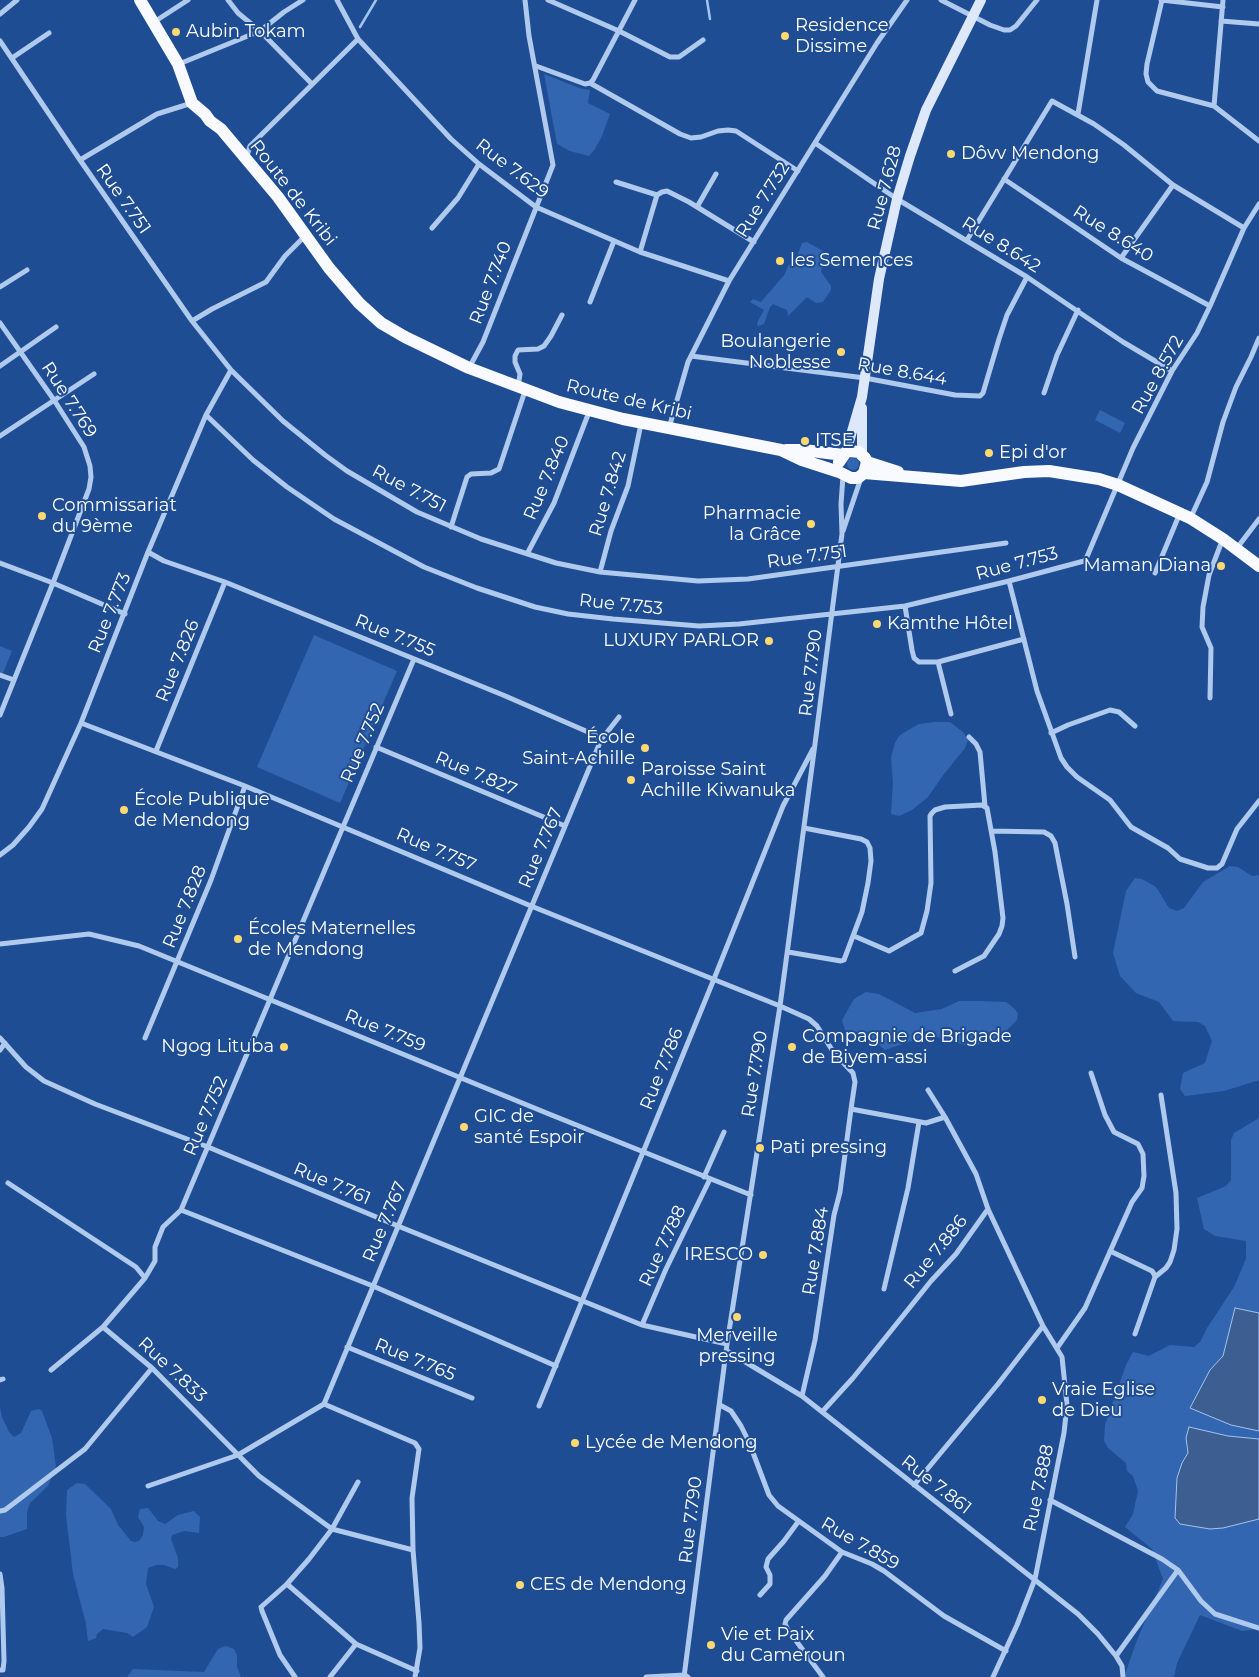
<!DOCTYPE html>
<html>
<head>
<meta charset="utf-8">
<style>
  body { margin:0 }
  canvas { display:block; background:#1e4d94 }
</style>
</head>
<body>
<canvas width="1259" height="1677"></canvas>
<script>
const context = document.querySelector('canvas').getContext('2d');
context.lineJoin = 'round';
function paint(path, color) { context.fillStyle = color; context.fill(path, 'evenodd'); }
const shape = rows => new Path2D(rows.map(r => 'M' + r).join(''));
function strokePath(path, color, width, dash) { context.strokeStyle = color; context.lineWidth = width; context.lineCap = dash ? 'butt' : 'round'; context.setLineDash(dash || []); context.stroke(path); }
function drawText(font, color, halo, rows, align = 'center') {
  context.font = font + ' Montserrat,sans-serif'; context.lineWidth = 4; context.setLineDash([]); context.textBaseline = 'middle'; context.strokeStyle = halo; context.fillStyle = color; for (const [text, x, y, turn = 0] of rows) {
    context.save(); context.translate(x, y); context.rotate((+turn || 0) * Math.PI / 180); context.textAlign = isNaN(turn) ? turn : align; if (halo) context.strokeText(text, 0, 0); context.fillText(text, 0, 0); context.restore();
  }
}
paint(shape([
  [544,74,579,88,590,90,588,103,610,114,602,136,595,149,589,156,570,151,557,144],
  [807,242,830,255,829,259,822,266,821,272,831,286,831,290,823,302,816,303,807,297,788,316,787,310,773,304,770,307,764,324,758,326,757,323,764,310,750,302,753,299,761,302,785,274,788,266,796,259,802,243],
  [1100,410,1125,423,1120,433,1095,420],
  '847 464a6 6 0 1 1 12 0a6 6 0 1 1-12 0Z',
  [314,635,397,671,340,803,257,767],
  [0,646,12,651,1,678,0,678],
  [935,722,950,722,963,732,968,740,965,748,944,774,928,797,912,810,899,816,891,814,893,782,891,758,895,743,899,736,905,732,919,724],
  [1230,866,1238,867,1252,876,1259,875,1259,1081,1256,1081,1224,1091,1185,1096,1180,1089,1183,1073,1205,1063,1212,1041,1205,1026,1198,1022,1173,1021,1159,1002,1136,993,1120,976,1113,953,1126,891,1135,878,1142,879,1156,887,1169,908,1177,911,1184,908,1203,882],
  [866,992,879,994,915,1013,942,1009,959,1001,979,1001,1006,1002,1015,1009,1018,1014,1017,1020,1001,1036,972,1047,929,1035,885,1050,872,1039,845,1030,842,1020,854,999],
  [1259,1118,1259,1629,1242,1631,1200,1615,1177,1663,1174,1677,1124,1677,1137,1640,1163,1579,1152,1549,1125,1527,1133,1514,1138,1491,1133,1476,1127,1471,1126,1463,1108,1448,1104,1441,1105,1425,1126,1365,1133,1352,1149,1356,1170,1345,1194,1347,1200,1342,1207,1328,1234,1287,1246,1259,1246,1241,1215,1236,1204,1229,1197,1198,1226,1186,1231,1180,1231,1140,1234,1133],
  [0,1407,2,1417,9,1432,14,1437,21,1433,31,1411,39,1409,42,1411,52,1438,56,1467,48,1486,30,1503,27,1512,27,1529,4,1537,0,1537],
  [77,1483,85,1484,111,1509,118,1525,131,1541,135,1542,139,1541,143,1535,144,1527,138,1517,140,1509,148,1508,158,1521,165,1524,178,1515,194,1511,200,1517,199,1533,184,1531,172,1535,171,1539,178,1558,178,1567,175,1569,164,1565,156,1565,148,1568,146,1584,154,1607,147,1627,133,1637,127,1633,103,1629,97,1634,96,1638,88,1641,86,1624,73,1574,66,1515,67,1490],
  [226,1646,234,1649,237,1655,237,1667,241,1677,127,1677,133,1669,204,1672,218,1649]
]), '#3266b1');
const water = shape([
  [1235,1308,1259,1313,1259,1431,1231,1425,1190,1408,1210,1370,1223,1356,1235,1308],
  [1189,1427,1228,1436,1259,1439,1259,1519,1223,1528,1210,1529,1180,1524,1175,1518,1177,1478,1182,1463,1188,1453,1186,1438,1189,1427]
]);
paint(water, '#3d5e91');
strokePath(water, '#a4c4f0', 1);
strokePath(shape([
  [707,0,710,19],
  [360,27,376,0]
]), '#a4c4f0', 2.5);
strokePath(shape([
  [228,0,238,13,260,31,311,83],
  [337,0,358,39,451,139,479,164,528,201,536,207,640,252,729,281],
  [548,0,619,31,670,57,679,57,703,40],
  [941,0,990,25,1004,30,1010,30,1016,26,1037,0],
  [1161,0,1223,7],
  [1162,0,1147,64,1146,74,1148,82,1157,91,1214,106],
  [1223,0,1214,106,1259,141],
  [0,14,17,0],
  [1221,21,1259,24],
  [154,22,188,0],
  [0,41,80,160,192,321,231,370,283,421,325,455,347,471,417,512,481,539,556,563,600,572,698,581,748,579,1006,543],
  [12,58,49,33],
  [179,64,260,31,284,12,303,0],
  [536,66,585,84,590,83,593,80,635,0],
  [590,83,680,134,691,138,701,137,718,131,728,130,736,131,798,171],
  [1078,114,1097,0],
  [815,143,897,199,1027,277,1123,342,1172,371],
  [247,156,250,146,358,39],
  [80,160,157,114,192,103],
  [1004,179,1121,258,1210,306],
  [616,182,657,195,640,252],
  [657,195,662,192,667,191,689,202,754,242],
  [697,207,716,174],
  [432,228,458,198,479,164],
  [967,240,1052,101,1094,124,1124,145,1173,185],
  [1121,258,1173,185,1244,228],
  [0,287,27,270],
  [590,302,614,241],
  [192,321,212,309,266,282,285,256,306,235],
  [0,323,54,400,84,447,90,466,91,477,89,489,53,583,0,715],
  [691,356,865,378,955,395,980,396,983,393,999,339,1007,315,1027,277],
  [0,366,56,327],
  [469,368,483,342,553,165,529,36,525,0],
  [518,387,520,374,515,362,515,356,518,350,538,349,544,346,551,336,562,315],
  [1044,393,1057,355,1078,310],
  [206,415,253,460,287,487,334,519,424,567,477,588,535,607,568,614,613,619,699,626,739,624,905,606,1009,581,1084,561,1086,559,1133,448,1172,371,1197,333,1210,306,1244,228,1259,204],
  [669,428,688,362,729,281,877,43,907,0],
  [0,436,94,374],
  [1191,517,1207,482,1223,422,1236,387,1251,357,1259,338],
  [451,527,467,477,471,474,491,473,499,469,525,391],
  [843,531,861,478],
  [1237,548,1259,519],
  [148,552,164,561,225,582,503,695,595,735,601,740],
  [527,554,554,503,589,412],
  [0,563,53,583,125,614],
  [600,572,611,531,628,486,641,424],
  [1155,573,1180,513],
  [1009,581,1037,691,1061,758,1067,767,1077,777,1110,800,1131,827,1168,848,1180,859,1208,868,1217,868,1222,864,1237,829,1259,801],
  [905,606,912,650,914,658,919,662,938,662,1024,639],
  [938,662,951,714],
  [0,675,14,680],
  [1210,698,1211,648,1202,627,1203,607,1209,575,1222,541],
  [81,723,245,786,531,906,780,1006,809,1019,817,1026,834,1053,853,1073,855,1082,851,1109,926,1123,945,1117,976,1174,988,1209],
  [1051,733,1068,725,1110,710,1119,712,1135,726],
  [969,737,976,744,980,752,985,806],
  [376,747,565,826],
  [156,751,225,582],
  [991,831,1044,832,1051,836,1055,843,1067,904,1075,957],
  [0,855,13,845,29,827,42,809,81,723,148,552,206,415,231,370],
  [854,936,889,951,921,933,927,911,931,883,930,816,932,813,935,810,945,807,982,805,987,808,995,852,1003,918,1002,926,999,934,984,956,955,971],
  [0,944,89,934,139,946,549,1114,751,1195],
  [788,952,841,961,844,960,862,912,868,883,871,861,870,848,867,842,861,839,804,828],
  [0,1038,26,1067,44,1081,95,1104,208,1147,398,1226,642,1325,727,1344],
  [145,1038,211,880,245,786],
  [0,1050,5,1043],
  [928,1090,945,1117],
  [704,1177,724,1132],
  [8,1183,136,1267,145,1278,103,1327,152,1368,259,1476,332,1529,413,1550],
  [181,1210,373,1286,556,1366],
  [1110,1251,1152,1271,1154,1274,1155,1277,1135,1334],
  [1155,1277,1166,1268,1170,1262,1174,1250,1177,1229,1176,1193,1161,1095],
  [145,1278,155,1261,155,1247,163,1227,181,1210,414,659],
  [884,1289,908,1188,919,1122],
  [642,1325,666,1269,710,1179],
  [347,1347,472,1398],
  [1057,1348,1085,1308,1132,1202,1142,1188,1144,1176,1143,1154,1138,1144,1114,1132,1105,1115,1091,1073],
  [727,1351,802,1396,1078,1614,1098,1634,1116,1656],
  [51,1370,103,1327],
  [0,1380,3,1379],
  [802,1396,815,1340,834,1215,840,1192,851,1109],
  [324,1404,601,740,619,717],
  [324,1404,415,1443,419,1449,412,1498,413,1550,419,1623,420,1648,415,1677],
  [720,1405,731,1411,741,1426,749,1442,769,1495,778,1506,842,1552,872,1564,884,1571,944,1616,1006,1651],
  [539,1406,714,979,783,806,813,749],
  [822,1412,853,1378,931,1281,956,1254,988,1209,1043,1326],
  [914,1485,998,1384,1043,1326,1062,1357,1067,1405,1064,1433,1035,1579,1017,1625,993,1677],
  [148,1486,238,1455,324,1404],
  [1050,1500,1162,1559,1178,1570,1201,1601,1215,1614,1259,1628],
  [0,1511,5,1510,85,1449,152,1368],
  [0,1574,2,1588,4,1661,3,1670,0,1670],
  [287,1584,356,1644,417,1671],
  [760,1595,770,1584,770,1575,766,1567,768,1559,784,1541,798,1522],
  [295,1677,280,1655,262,1611,261,1607,287,1584,309,1559,332,1529,358,1482],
  [330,1677,356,1644],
  [646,1677,685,1675,688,1677],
  [684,1677,727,1344,780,1006,815,744,842,534,841,504,843,476],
  [823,1677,788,1630,785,1624,786,1620,825,1576,842,1552],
  [1123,1677,1122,1666,1116,1656,1178,1570]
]), '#b0caee', 5);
strokePath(shape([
  [862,408,862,454],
  [846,452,862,397,879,279,897,199,910,156,926,110,981,0]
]), '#dde9fa', 10);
strokePath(shape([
  [140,0,178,64,192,103,205,114,210,121,221,129,278,197,329,268,359,303,381,323,405,337,469,368,559,402,623,419,781,450,802,460,839,472,851,478,858,478,864,473,961,481,1024,472,1049,471,1099,479,1118,485,1190,518,1223,539,1259,566],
  [786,450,804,450,843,455],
  [839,462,846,452,850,451,859,452,865,458,867,462,864,473],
  [867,462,898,472]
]), '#f8faff', 12);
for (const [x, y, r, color] of [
  [176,32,5,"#fdd970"],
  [785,36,5,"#fdd970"],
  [951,154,5,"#fdd970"],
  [780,261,5,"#fdd970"],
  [841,352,5,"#fdd970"],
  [805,441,5,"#fdd970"],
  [989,453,5,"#fdd970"],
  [42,516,5,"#fdd970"],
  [811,524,5,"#fdd970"],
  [1221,566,5,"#fdd970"],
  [877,624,5,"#fdd970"],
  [769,641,5,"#fdd970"],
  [645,748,5,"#fdd970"],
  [631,780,5,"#fdd970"],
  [124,810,5,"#fdd970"],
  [238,939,5,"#fdd970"],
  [284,1047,5,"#fdd970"],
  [792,1047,5,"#fdd970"],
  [464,1127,5,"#fdd970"],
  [760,1148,5,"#fdd970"],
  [763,1255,5,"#fdd970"],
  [737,1317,5,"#fdd970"],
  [1042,1400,5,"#fdd970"],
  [575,1443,5,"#fdd970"],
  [520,1585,5,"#fdd970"],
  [711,1645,5,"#fdd970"]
]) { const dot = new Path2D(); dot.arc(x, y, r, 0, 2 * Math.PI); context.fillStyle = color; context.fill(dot); strokePath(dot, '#1e4d94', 2); }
drawText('18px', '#fff', '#1e4d94', [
  ["Residence",795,26],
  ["Dissime",795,47],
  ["Aubin Tokam",186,32],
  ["Dôvv Mendong",961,154],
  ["les Semences",790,261],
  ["Boulangerie",831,342,"right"],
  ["Noblesse",831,363,"right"],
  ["ITSE",815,441],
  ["Epi d'or",999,453],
  ["Commissariat",52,506],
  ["du 9ème",52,527],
  ["Pharmacie",801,514,"right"],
  ["la Grâce",801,535,"right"],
  ["Maman Diana",1211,566,"right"],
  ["Kamthe Hôtel",887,624],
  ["LUXURY PARLOR",759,641,"right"],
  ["École",635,738,"right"],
  ["Saint-Achille",635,759,"right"],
  ["Paroisse Saint",641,770],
  ["Achille Kiwanuka",641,791],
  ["École Publique",134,800],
  ["de Mendong",134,821],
  ["Écoles Maternelles",248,929],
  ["de Mendong",248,950],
  ["Compagnie de Brigade",802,1037],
  ["de Biyem-assi",802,1058],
  ["Ngog Lituba",274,1047,"right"],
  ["GIC de",474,1117],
  ["santé Espoir",474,1138],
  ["Pati pressing",770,1148],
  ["IRESCO",753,1255,"right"],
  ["Merveille",737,1336,"center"],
  ["pressing",737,1357,"center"],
  ["Vraie Eglise",1052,1390],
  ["de Dieu",1052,1411],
  ["Lycée de Mendong",585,1443],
  ["CES de Mendong",530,1585],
  ["Vie et Paix",721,1635],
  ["du Cameroun",721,1656]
], 'left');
drawText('18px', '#fff', '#1e4d94', [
  ["Rue 7.629",512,169,37],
  ["Rue 7.628",885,188,-75],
  ["Route de Kribi",293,193,52],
  ["Rue 7.751",123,199,55],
  ["Rue 7.732",763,200,-58],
  ["Rue 8.640",1113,234,32],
  ["Rue 8.642",1001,245,32],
  ["Rue 7.740",491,283,-69],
  ["Rue 8.644",902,372,10],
  ["Rue 8.572",1158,375,-61],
  ["Rue 7.769",69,400,57],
  ["Route de Kribi",629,400,13],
  ["Rue 7.840",547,478,-67],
  ["Rue 7.751",409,489,28],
  ["Rue 7.842",608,494,-73],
  ["Rue 7.751",807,557,-8],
  ["Rue 7.753",1017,564,-15],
  ["Rue 7.753",621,605,6],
  ["Rue 7.773",110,613,-68],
  ["Rue 7.755",395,636,22],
  ["Rue 7.826",178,661,-68],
  ["Rue 7.790",811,673,-83],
  ["Rue 7.752",363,743,-67],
  ["Rue 7.827",476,774,23],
  ["Rue 7.767",541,848,-67],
  ["Rue 7.757",436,850,23],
  ["Rue 7.828",185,907,-68],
  ["Rue 7.759",385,1031,22],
  ["Rue 7.786",662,1069,-68],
  ["Rue 7.790",755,1074,-81],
  ["Rue 7.752",206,1116,-67],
  ["Rue 7.761",332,1184,23],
  ["Rue 7.767",385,1222,-67],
  ["Rue 7.788",663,1246,-65],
  ["Rue 7.884",816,1251,-81],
  ["Rue 7.886",936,1252,-51],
  ["Rue 7.765",415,1360,22],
  ["Rue 7.833",172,1370,43],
  ["Rue 7.861",936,1485,38],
  ["Rue 7.888",1039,1488,-78],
  ["Rue 7.790",691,1520,-83],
  ["Rue 7.859",860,1544,30]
]);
</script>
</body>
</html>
